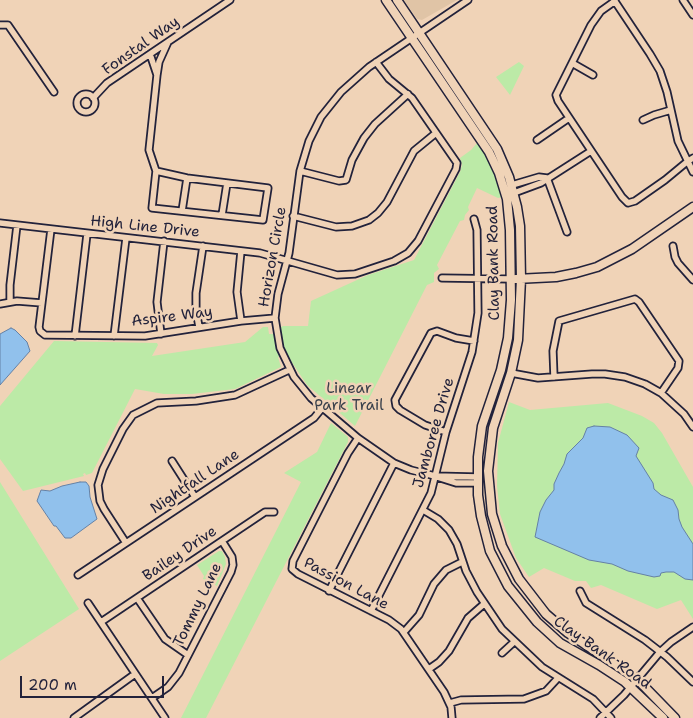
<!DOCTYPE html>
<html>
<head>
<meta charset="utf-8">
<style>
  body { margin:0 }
  #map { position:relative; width:693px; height:718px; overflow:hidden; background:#f0d3b7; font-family:"Shantell Sans",sans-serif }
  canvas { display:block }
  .scale { position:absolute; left:20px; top:676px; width:144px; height:22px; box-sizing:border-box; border:2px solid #22223b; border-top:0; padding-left:6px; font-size:15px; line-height:18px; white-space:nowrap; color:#22223b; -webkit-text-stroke:4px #f0d3b7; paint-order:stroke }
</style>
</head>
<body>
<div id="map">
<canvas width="693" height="718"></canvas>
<div class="scale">200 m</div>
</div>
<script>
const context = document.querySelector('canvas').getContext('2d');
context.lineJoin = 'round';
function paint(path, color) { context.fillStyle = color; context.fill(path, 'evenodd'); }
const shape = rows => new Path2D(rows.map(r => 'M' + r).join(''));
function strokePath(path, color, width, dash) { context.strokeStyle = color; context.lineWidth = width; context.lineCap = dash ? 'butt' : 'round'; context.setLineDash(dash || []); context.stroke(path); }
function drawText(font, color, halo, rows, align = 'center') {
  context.font = font + ' "Shantell Sans",sans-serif'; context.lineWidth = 5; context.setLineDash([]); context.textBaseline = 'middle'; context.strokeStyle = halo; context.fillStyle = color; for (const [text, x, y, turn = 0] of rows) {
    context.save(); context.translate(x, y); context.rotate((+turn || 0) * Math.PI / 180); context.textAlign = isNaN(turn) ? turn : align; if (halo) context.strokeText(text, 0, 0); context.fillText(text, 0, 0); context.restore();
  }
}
paint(shape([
  [404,0,457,0,422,20,417,19]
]), '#e0c4a6');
paint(shape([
  [519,62,524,66,510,95,496,77],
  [478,142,494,170,503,197,498,198,477,188,468,207,469,210,465,215,464,220,460,221,437,265,439,269,434,273,434,282,427,285,355,426,307,385,287,355,278,357,281,367,235,389,192,394,164,394,135,389,92,473,86,475,85,473,83,474,84,476,23,491,0,459,0,406,54,341,157,343,158,345,152,356,245,342,263,327,268,327,269,334,272,334,281,332,281,327,283,326,308,326,311,301,368,275,414,260,460,172,462,165,460,158,471,150],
  [509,402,530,410,608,403,642,416,654,423,662,433,693,487,693,619,681,600,657,609,601,585,591,588,586,581,575,581,544,568,529,577,516,558,500,514,497,486,498,443],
  [331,423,348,437,348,442,206,718,181,718,301,482,284,473,317,452],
  [0,482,79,609,0,661],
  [219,551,222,551,225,557,226,564,217,586,203,579,204,576,197,565]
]), '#bceaa7');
const water = shape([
  [11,328,15,330,27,342,30,351,0,385,0,334,11,328],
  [594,426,610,427,627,435,639,448,636,456,653,483,654,489,661,495,673,500,678,510,679,519,682,527,693,544,693,580,685,579,674,572,666,572,661,573,660,576,654,577,628,571,612,564,589,560,535,537,540,512,546,500,554,490,554,484,559,473,564,464,567,454,583,438,587,428,594,426],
  [80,482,86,482,89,486,90,497,97,519,71,538,65,538,56,526,54,526,37,501,41,490,50,491,62,486,80,482]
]);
paint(water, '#91c1ec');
strokePath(water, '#6581a5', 1);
const street = shape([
  [468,0,369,67,341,92,321,117,309,141,300,171,289,253,278,294,275,318,280,348,294,377,311,398,358,438,394,463,411,470,435,476,478,477],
  [614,0,650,54,660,71,667,92,678,141,693,172],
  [683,0,693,15],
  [615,1,601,11,591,25,556,95,558,101,622,197,628,203,635,201,665,180,688,161,693,158],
  [0,25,8,25,54,92],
  [150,54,157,75,159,62,168,42],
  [572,63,593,75],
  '77 103a9 9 0 1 1 18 0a9 9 0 1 1-18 0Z',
  [93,98,107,83,230,0],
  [643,120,654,115,671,110],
  [537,140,569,118],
  [156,171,187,178,268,188,263,220,152,208,156,171,149,150,157,75],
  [300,171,339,181,346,180,352,160,364,138,375,124,408,94],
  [547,178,567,232],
  [512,185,539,177,547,178],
  [514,193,541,183,591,151],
  [182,211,187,178],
  [222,215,227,183],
  [293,216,336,227,352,226,369,220,378,213,387,202,414,151,436,133],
  [0,223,260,253,337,275,355,274,394,261,408,253,418,241,456,169,457,163,412,98,389,79,376,62],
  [51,229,39,327,40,331,45,335,145,336,241,321,275,318],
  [673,246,675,257,678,263,693,280],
  [442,278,511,279],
  [10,301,10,285,17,225],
  [0,304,17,301,42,303],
  [241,321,237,292,241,251],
  [199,327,196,310,196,293,203,246],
  [161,334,157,302,164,241],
  [75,336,87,234],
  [114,336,126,238],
  [511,373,538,378,592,374,605,374,625,377,645,384,661,393,684,414,693,427],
  [554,377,553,351,559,321,635,299,639,302,679,361,678,368,661,393],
  [446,432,425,425,400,410,396,406,395,400,431,333,437,331,456,338,474,341],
  [358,438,348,453,293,561,292,569,298,574,389,620,401,629,444,692,451,707,452,718],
  [172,461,195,497],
  [437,477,456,483,478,483],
  [423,510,438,519,449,530,457,544,466,571,477,592,502,629,542,667,593,699,611,718],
  [126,543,104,509,100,501,98,485,103,469,123,429,133,415,157,403,196,401,235,395,289,370],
  [78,575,314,418,323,407],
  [329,591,394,463],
  [580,591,586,603,645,640,667,657,693,682],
  [137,598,165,639,188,655],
  [88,603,165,718],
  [371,611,431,493,446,432,472,352,478,313,477,230,474,219],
  [101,622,265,512,274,512],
  [404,632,419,615,434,584,446,570,462,562],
  [502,653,514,642],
  [429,669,439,662,449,651,468,618,484,604],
  [152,698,168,687,179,673,231,572,233,565,232,557,222,541],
  [450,703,461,700,524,699,546,691,558,678],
  [74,718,135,674],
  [600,718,624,695,660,652,671,642,693,627]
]);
const secondary = shape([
  [386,0,489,152,499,173,507,199,510,230,511,300,508,338,501,370,482,426,478,457,478,495,481,516,490,551,508,586,537,622,560,643,599,665,625,682,663,718],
  [397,0,497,149,509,177,517,207,520,226,521,279,518,340,511,373,493,428,488,471,492,514,502,546,519,579,546,614,568,633,637,679,675,718],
  [516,279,556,277,576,273,597,267,632,249,693,207]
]);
strokePath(street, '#22223b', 9);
strokePath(secondary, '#22223b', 11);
strokePath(street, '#f0d3b7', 5.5);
strokePath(secondary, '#f0d3b7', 8);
drawText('15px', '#22223b', '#f0d3b7', [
  ["Fonstal Way",141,46,-35],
  ["High Line Drive",145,227,6],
  ["Horizon Circle",273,257,-80],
  ["Clay Bank Road",494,263,-91],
  ["Aspire Way",172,317,-7],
  ["Jamboree Drive",434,433,-74],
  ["Nightfall Lane",195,482,-34],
  ["Bailey Drive",180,554,-34],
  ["Passion Lane",346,584,28],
  ["Tommy Lane",198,605,-64],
  ["Clay Bank Road",602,653,35]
]);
drawText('15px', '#39404b', '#f0d3b7', [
  ["Linear",349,389],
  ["Park Trail",349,406]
]);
</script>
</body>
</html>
